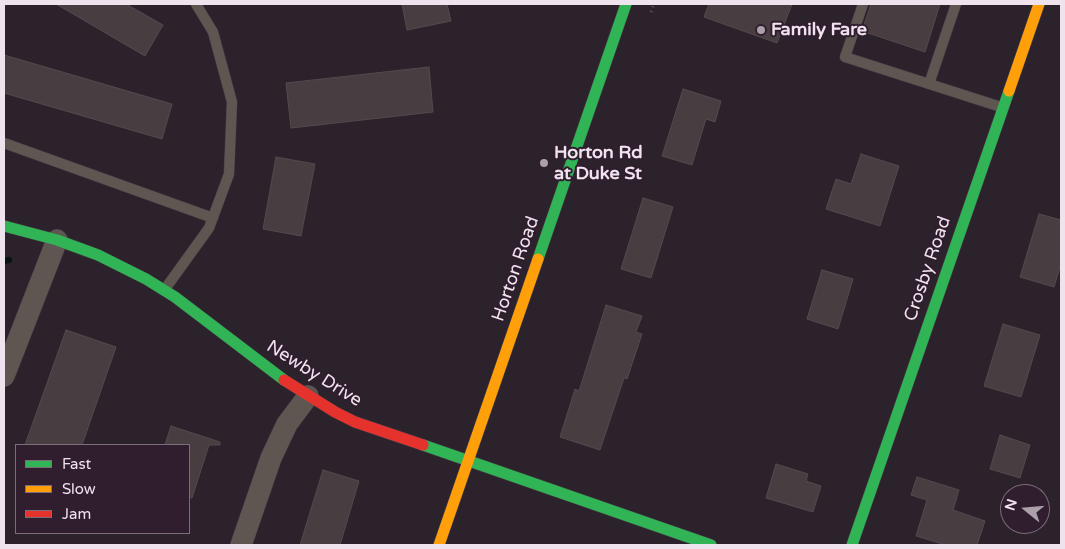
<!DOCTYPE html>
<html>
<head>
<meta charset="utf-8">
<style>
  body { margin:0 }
  #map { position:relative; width:1065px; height:549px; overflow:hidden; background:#2c222c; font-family:"Varela Round",sans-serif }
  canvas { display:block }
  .frame { position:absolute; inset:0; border:5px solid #efe3ee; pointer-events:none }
  .legend { position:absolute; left:15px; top:444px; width:175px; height:90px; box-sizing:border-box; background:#301e2f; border:1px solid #7c6d7b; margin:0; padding:6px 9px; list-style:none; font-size:15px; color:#efe3ee }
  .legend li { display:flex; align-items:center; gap:10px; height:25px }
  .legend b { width:25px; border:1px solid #7c6d7b }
  .north { position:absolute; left:1000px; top:484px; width:50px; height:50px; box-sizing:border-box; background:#301e2f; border:1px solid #7c6d7b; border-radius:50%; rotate:287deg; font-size:14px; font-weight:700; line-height:20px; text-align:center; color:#efe3ee }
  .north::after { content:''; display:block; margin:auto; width:18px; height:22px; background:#ab9faa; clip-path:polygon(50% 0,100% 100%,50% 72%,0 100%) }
</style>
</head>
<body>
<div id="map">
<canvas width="1065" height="549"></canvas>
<div class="frame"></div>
<ul class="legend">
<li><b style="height:6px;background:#30b455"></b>Fast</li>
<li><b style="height:6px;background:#ff9f0a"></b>Slow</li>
<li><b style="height:6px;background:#e5322d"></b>Jam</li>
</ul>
<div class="north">N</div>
</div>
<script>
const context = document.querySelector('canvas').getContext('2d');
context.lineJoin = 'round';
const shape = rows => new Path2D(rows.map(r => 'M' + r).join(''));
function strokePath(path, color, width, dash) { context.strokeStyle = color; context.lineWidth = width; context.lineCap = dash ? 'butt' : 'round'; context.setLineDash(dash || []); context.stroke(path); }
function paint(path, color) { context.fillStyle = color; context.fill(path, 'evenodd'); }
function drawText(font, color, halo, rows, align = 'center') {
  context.font = font + ' "Varela Round",sans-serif'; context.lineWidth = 4; context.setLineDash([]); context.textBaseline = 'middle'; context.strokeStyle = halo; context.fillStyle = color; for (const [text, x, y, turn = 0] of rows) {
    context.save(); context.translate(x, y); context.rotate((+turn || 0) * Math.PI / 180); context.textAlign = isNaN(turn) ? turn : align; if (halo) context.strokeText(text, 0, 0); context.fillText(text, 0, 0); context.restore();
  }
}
strokePath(shape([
  [4,261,9,260]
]), '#071213', 6);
const building = shape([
  [56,4,126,4,163,25,145,56,56,4],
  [402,4,447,4,451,21,407,30,402,4],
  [709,4,792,4,777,43,704,17,709,4],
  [871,4,940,4,925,52,862,31,871,4],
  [4,55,172,104,162,139,4,93,4,55],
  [429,67,433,112,291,128,286,83,429,67],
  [683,89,721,101,715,122,706,119,692,165,662,156,683,89],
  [861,154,899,166,880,226,826,209,836,179,851,184,861,154],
  [276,157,315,164,301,236,263,229,276,157],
  [643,198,673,207,651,278,621,269,643,198],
  [1039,214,1061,220,1061,264,1054,287,1020,277,1039,214],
  [822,270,853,279,838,329,807,319,822,270],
  [606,305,642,316,636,332,642,334,627,379,624,378,600,450,560,437,575,389,579,391,606,305],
  [1003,324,1040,335,1021,397,984,386,1003,324],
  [66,330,116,347,82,445,25,445,66,330],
  [171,426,220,442,220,445,209,445,192,498,189,497,189,445,165,445,171,426],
  [1000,435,1030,445,1020,478,990,469,1000,435],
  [776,464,808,474,806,481,821,486,813,512,766,498,776,464],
  [323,470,359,481,340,545,300,545,323,470],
  [917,477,959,490,953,510,985,521,977,545,946,545,916,536,927,500,911,495,917,477]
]);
paint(building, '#483e42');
strokePath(building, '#544a4d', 1);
const lane = shape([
  [863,4,845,57,1001,107],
  [929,84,956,4],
  [4,143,213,218],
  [165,289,209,228,229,174,232,102,213,32,196,4]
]);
const street = shape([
  [4,376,57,240],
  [241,545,271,458,287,424,308,396]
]);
const fast = shape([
  [4,226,57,240,98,255,146,279,175,297,284,380],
  [538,259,626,4],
  [423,445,711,545],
  [852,545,1009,91]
]);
const slow = shape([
  [1009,91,1039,4],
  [439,545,538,259]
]);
const jam = shape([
  [284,380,335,412,355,422,423,445]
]);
strokePath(lane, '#463e46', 11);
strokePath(street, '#463e46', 22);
strokePath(fast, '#463e46', 12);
strokePath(slow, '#463e46', 12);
strokePath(jam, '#463e46', 12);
strokePath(shape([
  [651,12,654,4]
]), '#615959', 3, [1, 4]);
strokePath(lane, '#5e5651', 10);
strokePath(street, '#5e5651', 21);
strokePath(fast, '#30b455', 11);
strokePath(slow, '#ff9f0a', 11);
strokePath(jam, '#e5322d', 11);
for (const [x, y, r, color] of [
  [761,30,5,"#ab9faa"],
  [544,163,5,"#ab9faa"]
]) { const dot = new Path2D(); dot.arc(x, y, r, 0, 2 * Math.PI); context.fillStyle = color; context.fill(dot); strokePath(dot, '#301e2f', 2); }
drawText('bold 18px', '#efe3ee', '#301e2f', [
  ["Family Fare",771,30],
  ["Horton Rd",554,153],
  ["at Duke St",554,174]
], 'left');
drawText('18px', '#efe3ee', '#301e2f', [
  ["Horton Road",516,269,-71],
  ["Crosby Road",928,269,-71],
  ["Newby Drive",314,374,32]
]);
</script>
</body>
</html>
